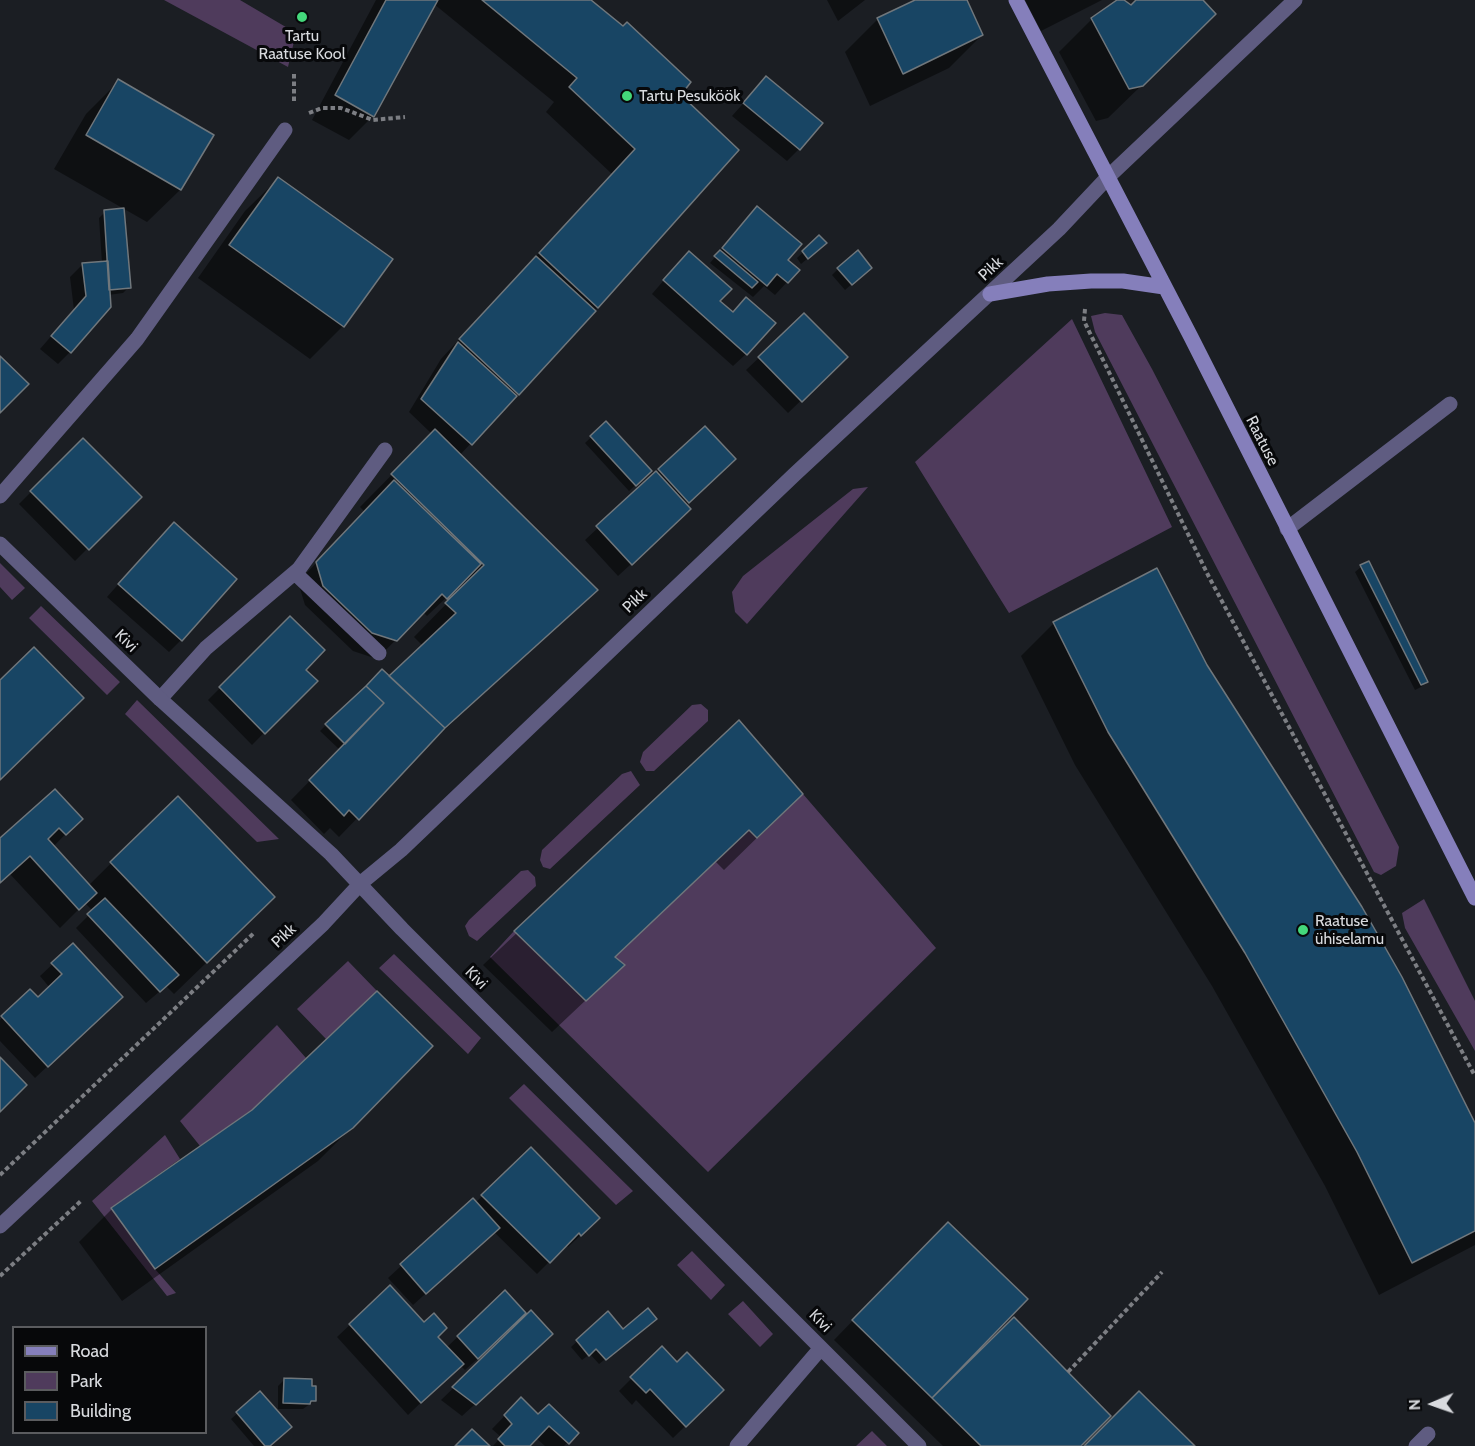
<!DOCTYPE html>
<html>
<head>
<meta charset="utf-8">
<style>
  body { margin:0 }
  #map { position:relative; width:1475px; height:1446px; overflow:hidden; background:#1b1e23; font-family:Cabin,sans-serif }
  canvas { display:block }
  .legend { position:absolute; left:12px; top:1326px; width:195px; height:108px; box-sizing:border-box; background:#07080a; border:2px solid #5b5c5f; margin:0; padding:8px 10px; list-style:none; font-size:18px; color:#d8dade }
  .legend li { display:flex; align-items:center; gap:12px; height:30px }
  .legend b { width:30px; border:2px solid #5b5c5f }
  .north { position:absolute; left:1403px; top:1374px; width:60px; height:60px; -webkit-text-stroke:4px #07080a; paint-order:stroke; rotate:268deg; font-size:16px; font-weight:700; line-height:24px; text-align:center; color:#d8dade }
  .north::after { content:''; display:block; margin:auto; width:21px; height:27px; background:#d8dade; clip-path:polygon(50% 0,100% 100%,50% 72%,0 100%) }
</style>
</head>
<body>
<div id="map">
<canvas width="1475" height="1446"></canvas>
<ul class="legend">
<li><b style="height:8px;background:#857fbb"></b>Road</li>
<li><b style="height:16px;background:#4f3b5c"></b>Park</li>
<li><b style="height:16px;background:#184564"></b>Building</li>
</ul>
<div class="north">N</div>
</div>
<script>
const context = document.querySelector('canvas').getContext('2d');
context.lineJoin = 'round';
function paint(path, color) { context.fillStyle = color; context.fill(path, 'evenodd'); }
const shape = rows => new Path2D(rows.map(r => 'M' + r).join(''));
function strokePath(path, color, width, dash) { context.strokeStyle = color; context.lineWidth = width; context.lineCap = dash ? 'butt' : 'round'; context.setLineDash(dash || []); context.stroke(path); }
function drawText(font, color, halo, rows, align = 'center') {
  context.font = font + ' Cabin,sans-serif'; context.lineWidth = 6; context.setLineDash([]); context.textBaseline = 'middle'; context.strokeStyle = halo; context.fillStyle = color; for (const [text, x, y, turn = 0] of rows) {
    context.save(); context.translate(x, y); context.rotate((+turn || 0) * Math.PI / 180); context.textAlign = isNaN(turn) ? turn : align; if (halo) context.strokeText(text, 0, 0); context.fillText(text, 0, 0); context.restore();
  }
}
paint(shape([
  [164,0,240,0,296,33,288,67],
  [1105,313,1122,315,1152,369,1399,847,1396,866,1381,875,1374,872,1095,332,1091,316],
  [1072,319,1172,527,1009,613,915,462],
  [868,487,747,624,735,612,732,592,743,576,853,489],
  [0,563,25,588,12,600,0,587],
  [41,606,120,682,107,695,29,618],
  [137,700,279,839,257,842,125,714],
  [701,704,708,710,708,721,654,771,646,771,640,762,643,752,692,705],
  [631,771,640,785,550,869,543,867,540,860,542,850,622,774],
  [803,794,936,948,708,1172,490,957,514,931,586,1000,625,965,615,957,749,830,758,838],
  [528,870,535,877,536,886,477,941,469,936,465,926,469,920,521,871],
  [1424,899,1475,1001,1475,1051,1405,928,1402,913],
  [394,954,481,1038,468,1054,379,968],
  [348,961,377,991,326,1039,297,1009],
  [277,1025,306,1058,252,1110,200,1146,180,1121],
  [524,1084,633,1191,616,1205,509,1098],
  [165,1135,180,1159,111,1208,155,1269,176,1293,167,1296,92,1201],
  [692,1251,725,1285,711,1300,677,1265],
  [743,1301,773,1334,760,1347,728,1314],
  [872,1431,887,1446,856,1446]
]), '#4f3b5c');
paint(shape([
  [376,0,589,0,679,95,737,150,594,311,459,456,595,590,423,750,339,837,330,828,324,834,291,800,340,750,320,731,325,726,344,745,389,678,423,646,414,637,452,598,449,595,427,616,423,612,377,659,353,651,305,605,298,582,365,512,360,507,432,434,409,412,441,359,612,174,546,112,554,102,434,4,373,116,349,140,312,120],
  [827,0,865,0,838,21],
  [919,0,965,0,982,35,949,68,870,106,845,52,878,19],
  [1025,0,1102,0,1041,31],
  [1119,0,1131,7,1138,0,1201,0,1181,47,1108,118,1096,121,1059,52,1092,19],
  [766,78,799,149,787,161,732,116],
  [119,81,212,135,180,190,147,222,54,169,86,114],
  [278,179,343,326,310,359,198,278,245,211],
  [757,208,786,260,787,282,775,295,764,286,753,297,710,263],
  [105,212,129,287,123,293,108,295,70,352,58,364,40,349,74,310,70,277,83,264,102,263,99,218],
  [819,237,819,249,801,264,797,258],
  [677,265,746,354,733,366,652,294],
  [838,269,864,273,845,290,832,275],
  [804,315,846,357,788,413,746,370],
  [606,423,644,477,629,491,585,443],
  [705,428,715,478,686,505,677,522,618,576,585,540],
  [83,440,139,497,75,561,19,504],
  [161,536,181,640,169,652,107,597],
  [1361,567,1427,682,1421,687,1415,690,1355,572],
  [290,618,304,670,315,681,252,745,208,700],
  [1054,623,1206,666,1475,1124,1475,1245,1379,1295,1325,1186,1212,986,1075,765,1021,656],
  [739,723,768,827,724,870,715,861,614,957,623,965,552,1032,483,965],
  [177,798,241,929,174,994,166,986,146,1003,76,928,93,911,85,903,60,928,10,874,0,883,0,840,80,819,53,847,88,886],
  [73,945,108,1009,35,1078,0,1041,0,1020,30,991,38,999,50,988,40,976],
  [253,1111,352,1127,318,1161,122,1301,79,1242,112,1209],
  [531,1149,586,1230,568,1247,566,1245,537,1274,494,1232,413,1305,388,1278,473,1200,475,1203],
  [929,1242,959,1368,1079,1446,943,1446,834,1340],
  [390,1287,446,1348,505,1292,527,1316,539,1346,462,1416,441,1400,504,1339,502,1337,465,1370,460,1365,408,1415,337,1337],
  [608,1313,623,1331,649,1325,599,1364,590,1354,582,1360,571,1347],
  [662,1348,677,1364,722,1390,673,1438,636,1400,632,1405,619,1391],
  [284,1380,314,1401,303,1409,278,1409,278,1386],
  [260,1393,268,1446,254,1446,231,1419],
  [521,1399,538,1416,577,1433,564,1446,545,1446,536,1438,528,1446,493,1446,501,1437,492,1429]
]), '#0007');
const building = shape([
  [386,0,438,0,374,117,335,95,386,0],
  [482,0,591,0,623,26,627,22,691,82,681,95,739,150,598,308,539,253,635,149,569,87,577,78,482,0],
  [915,0,967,0,983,35,903,74,877,18,915,0],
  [1117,0,1124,0,1131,5,1136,0,1203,0,1216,14,1143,86,1129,89,1091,18,1117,0],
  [766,76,823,123,800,150,743,103,766,76],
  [118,79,214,135,181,190,86,135,118,79],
  [278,177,393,259,344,327,229,245,278,177],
  [757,206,802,244,788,260,800,270,788,283,777,274,767,286,722,248,757,206],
  [124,208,131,288,109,290,104,210,124,208],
  [819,235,827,243,808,259,802,251,819,235],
  [720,250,758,282,752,288,714,256,720,250],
  [858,250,872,268,852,285,837,268,858,250],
  [689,251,732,289,720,301,733,312,746,297,776,323,747,355,663,280,689,251],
  [536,256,596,311,519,395,459,339,536,256],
  [108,261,111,307,71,353,51,336,86,296,82,263,108,261],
  [804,313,848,357,802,402,758,357,804,313],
  [458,342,517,396,472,445,421,399,458,342],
  [0,356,29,384,0,413,0,356],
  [606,421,652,471,636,486,590,436,606,421],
  [705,426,736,459,689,503,658,469,705,426],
  [435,429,598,590,445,728,389,676,456,613,445,603,484,565,391,474,435,429],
  [83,438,142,497,89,550,30,491,83,438],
  [656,471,691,509,632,565,596,526,656,471],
  [394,480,481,564,447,599,442,594,397,641,372,633,323,586,316,562,394,480],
  [174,522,237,579,182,641,118,584,174,522],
  [1369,561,1428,682,1421,685,1360,565,1369,561],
  [1157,568,1207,665,1362,907,1402,977,1475,1123,1475,1231,1412,1263,1357,1152,1245,953,1108,732,1053,622,1157,568],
  [290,616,325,650,306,670,318,681,265,734,219,687,290,616],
  [34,647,84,698,0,780,0,680,34,647],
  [382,669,445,728,359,820,349,810,344,816,309,780,384,703,366,686,382,669],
  [366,686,384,703,345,744,325,724,366,686],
  [739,720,803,794,757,838,749,830,615,957,625,965,586,1001,514,931,739,720],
  [55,789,83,819,66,835,59,828,48,839,97,893,79,910,30,856,0,883,0,838,55,789],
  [178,796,275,897,207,963,110,862,178,796],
  [105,898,179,975,160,992,87,914,105,898],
  [73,943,123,997,48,1067,1,1016,30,989,38,997,62,974,51,963,73,943],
  [377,991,433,1046,353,1128,155,1269,111,1208,252,1110,377,991],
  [0,1057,27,1085,0,1112,0,1057],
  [531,1147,600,1218,581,1236,579,1233,550,1263,481,1195,531,1147],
  [473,1198,500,1228,426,1294,400,1264,473,1198],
  [948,1222,1028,1299,932,1398,852,1320,948,1222],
  [390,1285,424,1322,434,1313,447,1328,438,1337,464,1364,421,1403,349,1324,390,1285],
  [505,1290,526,1313,478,1359,457,1336,505,1290],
  [648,1308,657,1319,606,1360,596,1349,589,1356,576,1340,608,1311,623,1329,648,1308],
  [531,1310,553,1334,476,1405,452,1387,531,1310],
  [1014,1317,1111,1416,1081,1446,981,1446,932,1398,1014,1317],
  [662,1346,677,1362,687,1352,724,1390,686,1427,650,1389,646,1393,630,1377,662,1346],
  [284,1378,312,1379,312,1386,316,1386,316,1401,311,1401,310,1404,283,1403,284,1378],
  [260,1391,292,1427,270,1446,265,1446,236,1412,260,1391],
  [1139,1391,1195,1446,1084,1446,1139,1391],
  [521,1397,538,1414,549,1404,579,1433,569,1444,549,1426,530,1446,505,1446,498,1439,512,1424,504,1415,521,1397],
  [472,1429,490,1446,455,1446,472,1429]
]);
paint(building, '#184564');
strokePath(building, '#70777c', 1.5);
strokePath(shape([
  [294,101,294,71],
  [309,113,322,108,341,108,373,120,405,117],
  [1085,309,1084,321,1209,577,1475,1076],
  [0,1175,255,932],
  [0,1276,82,1200],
  [1068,1372,1162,1272]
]), '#7c7e83', 4, [4.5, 3]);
strokePath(shape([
  [1287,529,1450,404],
  [295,573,379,653],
  [160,699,206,648,299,569,385,450],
  [1416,1446,1428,1434]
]), '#5f5c81', 15);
strokePath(shape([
  [0,496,137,339,285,130],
  [0,544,160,699,331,854,402,929,919,1446],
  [0,1226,323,924,361,883,401,850,795,474,1059,229,1108,177],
  [737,1446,821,1348]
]), '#5f5c81', 15);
strokePath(shape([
  [1108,177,1295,0]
]), '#5f5c81', 15);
strokePath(shape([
  [1016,0,1191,337,1475,898],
  [990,294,1048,284,1091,281,1123,281,1164,287]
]), '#857fbb', 15);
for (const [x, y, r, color] of [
  [302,17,6,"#44d77b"],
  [627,96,6,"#44d77b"],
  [1303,930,6,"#44d77b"]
]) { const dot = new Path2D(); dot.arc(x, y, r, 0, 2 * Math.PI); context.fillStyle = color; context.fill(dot); strokePath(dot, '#07080a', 2); }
drawText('16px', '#d8dade', '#07080a', [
  ["Tartu",302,36,"center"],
  ["Raatuse Kool",302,54,"center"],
  ["Tartu Pesuköök",639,96],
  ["Raatuse",1315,921],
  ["ühiselamu",1315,939]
], 'left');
drawText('16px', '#d8dade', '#07080a', [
  ["Pikk",991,269,-43],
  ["Raatuse",1262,441,63],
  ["Pikk",635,601,-44],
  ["Kivi",126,641,44],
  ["Pikk",284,936,-43],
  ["Kivi",476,978,45],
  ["Kivi",820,1321,45]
]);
</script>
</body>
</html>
